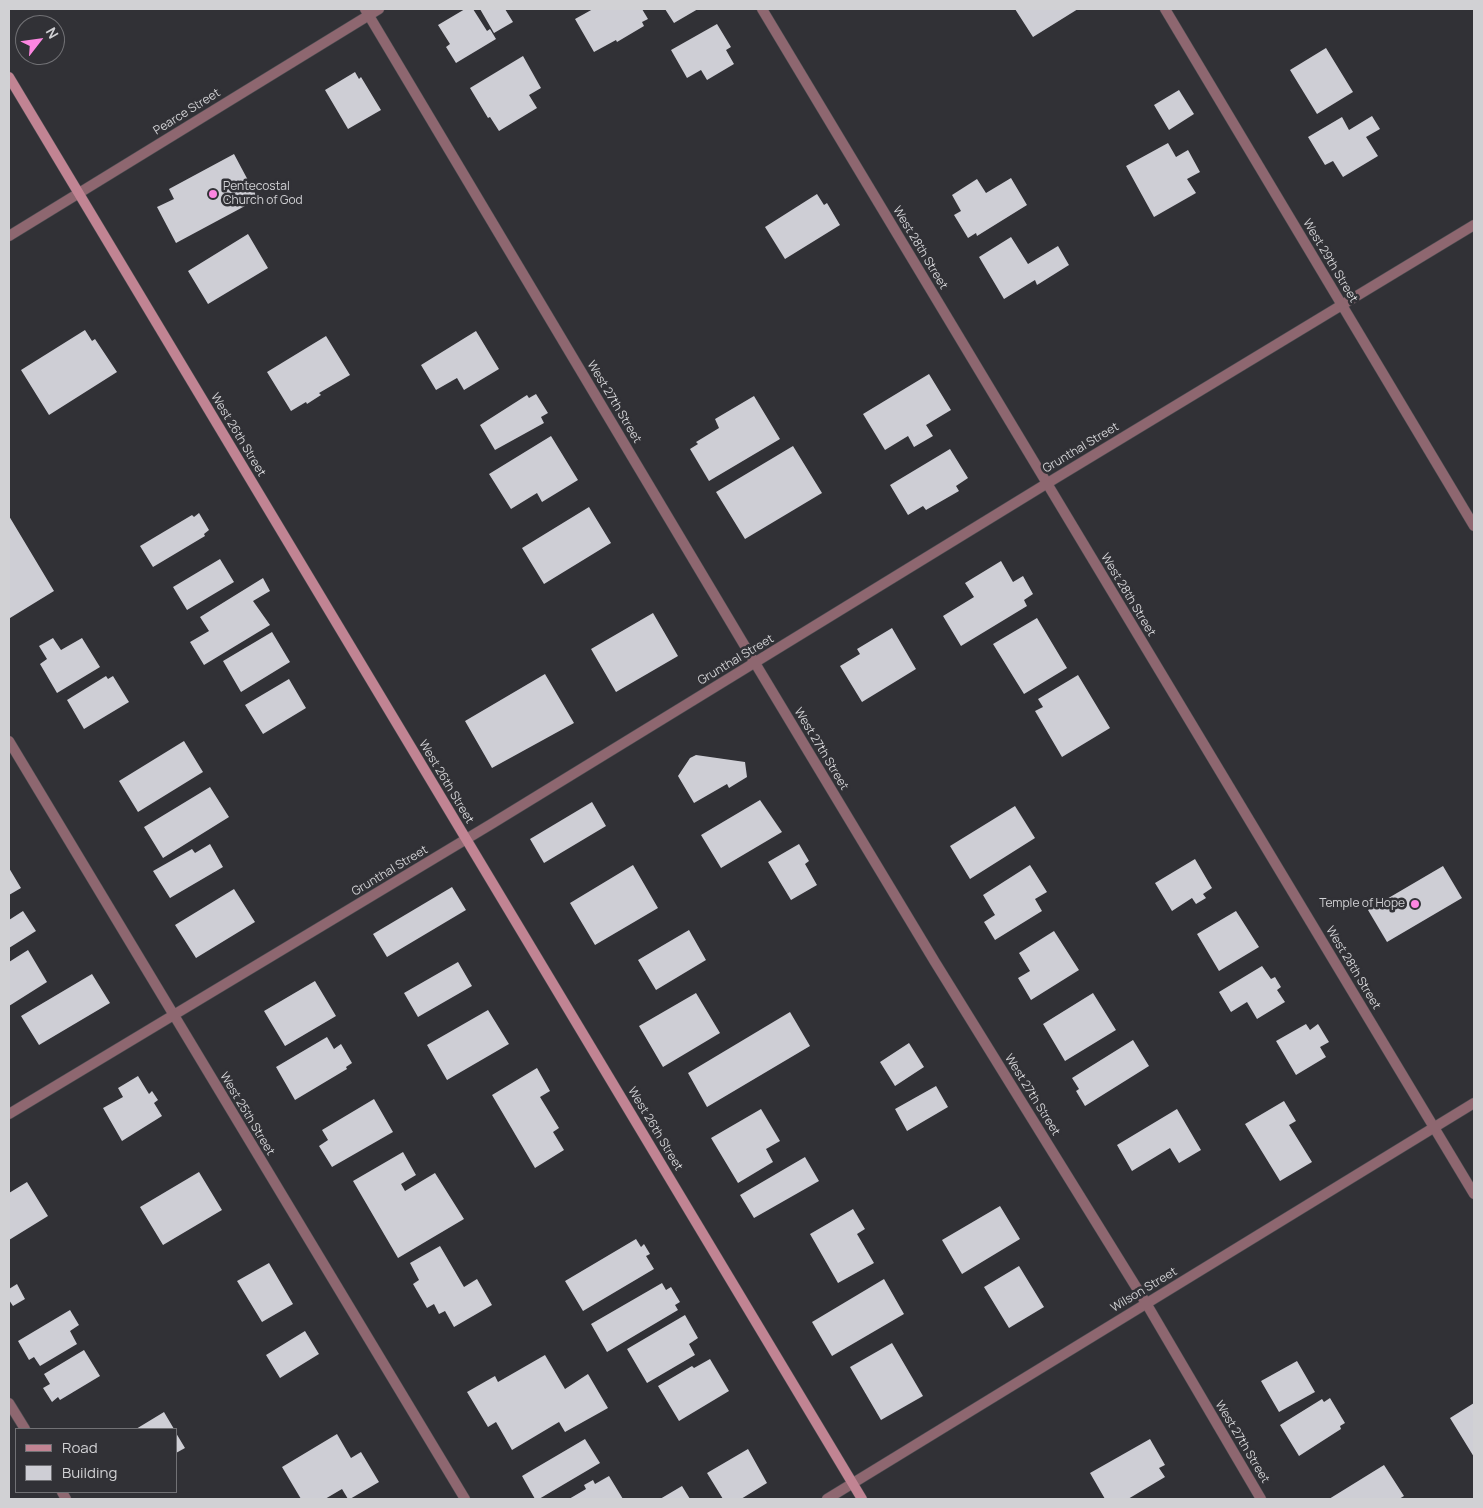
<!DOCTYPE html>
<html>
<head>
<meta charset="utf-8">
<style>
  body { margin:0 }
  #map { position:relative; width:1483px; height:1508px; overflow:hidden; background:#313136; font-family:Manrope,sans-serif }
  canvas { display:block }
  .frame { position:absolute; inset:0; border:10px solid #d1d1d4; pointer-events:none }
  .legend { position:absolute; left:15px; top:1428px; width:162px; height:65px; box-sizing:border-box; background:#313136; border:1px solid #717175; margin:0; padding:6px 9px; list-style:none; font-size:15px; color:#d1d1d4 }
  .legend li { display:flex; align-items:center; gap:10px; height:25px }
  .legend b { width:25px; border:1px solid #717175 }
  .north { position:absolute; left:15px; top:15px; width:50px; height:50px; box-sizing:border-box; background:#313136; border:1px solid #717175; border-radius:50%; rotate:60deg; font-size:14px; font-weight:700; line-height:20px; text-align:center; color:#d1d1d4 }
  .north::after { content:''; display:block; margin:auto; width:18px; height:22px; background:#fd86e1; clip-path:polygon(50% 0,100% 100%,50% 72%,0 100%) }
</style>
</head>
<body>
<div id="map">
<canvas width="1483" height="1508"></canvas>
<div class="frame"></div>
<ul class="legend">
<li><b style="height:6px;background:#c18493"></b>Road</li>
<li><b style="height:14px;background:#ceced5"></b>Building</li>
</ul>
<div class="north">N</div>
</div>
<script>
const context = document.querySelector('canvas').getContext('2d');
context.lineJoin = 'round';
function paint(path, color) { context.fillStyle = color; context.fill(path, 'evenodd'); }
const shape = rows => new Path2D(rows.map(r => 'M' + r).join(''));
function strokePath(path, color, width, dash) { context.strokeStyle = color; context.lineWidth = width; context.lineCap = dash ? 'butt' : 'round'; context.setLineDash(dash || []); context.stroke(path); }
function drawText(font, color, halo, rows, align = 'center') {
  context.font = font + ' Manrope,sans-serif'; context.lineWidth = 5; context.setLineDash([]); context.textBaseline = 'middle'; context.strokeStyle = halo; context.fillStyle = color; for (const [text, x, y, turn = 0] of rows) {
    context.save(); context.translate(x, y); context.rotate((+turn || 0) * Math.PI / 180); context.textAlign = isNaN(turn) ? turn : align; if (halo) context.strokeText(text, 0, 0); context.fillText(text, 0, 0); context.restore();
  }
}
paint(shape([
  [465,9,473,9,487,31,490,29,496,39,456,63,446,47,450,44,438,25],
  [480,9,505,9,513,22,494,33],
  [593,9,642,9,648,19,642,22,644,26,617,42,616,40,594,52,575,19],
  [665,9,698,9,674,23],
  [1015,9,1078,9,1033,37],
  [717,24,731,47,726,50,734,64,707,80,701,70,687,78,671,50],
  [1326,48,1353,92,1317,114,1290,70],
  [523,56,541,88,529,95,537,108,499,131,490,117,488,118,470,88],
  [355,72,359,79,361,77,381,110,348,129,325,90],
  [1179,90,1194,114,1169,130,1154,105],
  [1372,116,1380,129,1366,137,1378,156,1343,177,1333,161,1325,165,1308,137,1342,117,1349,130],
  [1168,143,1176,157,1188,150,1200,172,1187,179,1196,193,1154,217,1126,166],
  [234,154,258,199,176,243,157,207,174,199,169,189],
  [1011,178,1027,205,977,236,976,233,968,238,954,215,961,211,952,195,977,179,986,193],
  [817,194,824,205,827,203,840,225,785,259,765,227],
  [248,234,268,268,208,304,188,271],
  [1011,237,1028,264,1058,246,1069,265,1037,285,1035,280,1004,299,979,257],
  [85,330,92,341,95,339,117,372,49,415,21,370],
  [476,331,499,369,464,390,457,378,436,390,421,365],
  [326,336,350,375,319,393,321,395,307,404,306,402,291,411,267,372],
  [929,374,951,410,926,425,933,436,914,447,908,436,885,450,863,414],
  [536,394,548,413,541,417,544,423,495,450,480,425,527,395,529,398],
  [754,396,780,439,709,481,690,449,698,444,696,442,719,428,715,419],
  [551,436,578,480,542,502,537,493,511,509,489,474],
  [793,446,822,493,745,539,716,492],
  [950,449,968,478,956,486,959,491,926,510,923,506,908,515,890,485],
  [589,507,611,543,544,584,522,548],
  [199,513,209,530,204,534,205,536,153,567,140,546,192,515,194,517],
  [9,516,54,591,10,618,9,616],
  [220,559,234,582,187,610,173,587],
  [1001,561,1013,582,1023,576,1033,594,1024,600,1027,606,961,646,943,616,974,597,965,583],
  [263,578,270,591,253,601,270,625,204,665,190,642,209,631,200,617],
  [653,613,678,656,616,692,591,649],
  [1037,618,1067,668,1024,694,993,644],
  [892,628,916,669,862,702,840,666,860,654,857,649],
  [272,632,290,662,241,692,223,661],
  [53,638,61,650,82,638,100,667,57,693,40,664,47,659,39,646],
  [545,674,574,723,492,768,465,721],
  [1078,675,1110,728,1062,757,1035,711,1043,707,1038,699],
  [106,676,108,679,113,676,129,702,84,729,67,700],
  [289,679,306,708,263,734,245,705],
  [184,741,203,772,138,812,119,781],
  [696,755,745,762,747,777,729,788,727,784,694,803,678,776,690,758],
  [210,787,229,817,163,858,144,827],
  [760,800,782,832,721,868,701,835],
  [592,802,606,826,544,863,530,839],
  [1015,806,1035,838,970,879,950,846],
  [210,844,223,867,170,898,153,871,192,849,195,853],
  [799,844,809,861,805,864,817,885,791,900,768,862],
  [1195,859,1212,888,1203,894,1206,898,1196,904,1192,898,1172,911,1155,883],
  [633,865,658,908,595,945,570,903],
  [1030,865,1047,892,1035,899,1042,911,995,940,984,922,995,915,983,895],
  [1443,866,1462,898,1387,942,1368,910],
  [9,868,21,888,9,895],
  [452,887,466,910,387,957,373,934],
  [234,889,255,922,196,958,175,925],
  [23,911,36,931,9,948,9,920],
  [1236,911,1259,947,1219,971,1197,934],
  [689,930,706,960,656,990,638,960],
  [1054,931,1079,970,1031,1000,1018,978,1030,971,1019,953],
  [28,950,47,982,9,1006,9,962],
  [458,962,472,986,418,1017,404,993],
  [1262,966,1271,979,1275,977,1281,987,1277,990,1285,1002,1257,1019,1247,1002,1231,1012,1219,992],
  [92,974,110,1003,39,1045,21,1016],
  [315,981,336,1016,285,1046,264,1011],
  [696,993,720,1033,663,1067,639,1026],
  [1093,993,1116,1030,1065,1061,1043,1024],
  [488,1010,509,1044,447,1080,427,1045],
  [790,1012,810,1046,707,1107,688,1073],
  [1306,1024,1310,1030,1318,1024,1329,1042,1320,1047,1326,1057,1296,1075,1276,1041],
  [327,1037,334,1049,341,1044,352,1063,346,1067,347,1069,295,1100,276,1067],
  [1133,1040,1149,1066,1085,1106,1076,1091,1079,1089,1072,1078],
  [909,1043,924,1067,895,1086,880,1062],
  [537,1068,550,1091,540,1097,559,1128,553,1132,564,1150,535,1168,492,1095],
  [138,1076,149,1094,152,1091,158,1100,154,1103,162,1116,122,1141,103,1108,123,1097,118,1088],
  [936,1086,948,1107,907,1131,895,1109],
  [374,1099,393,1132,332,1167,319,1146,328,1140,322,1130],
  [1284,1101,1296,1121,1289,1125,1312,1162,1280,1181,1245,1124],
  [761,1109,780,1141,766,1149,773,1162,738,1183,711,1138],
  [1177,1109,1201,1150,1179,1163,1170,1148,1132,1171,1117,1145],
  [403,1152,416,1175,401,1184,405,1191,435,1173,464,1219,398,1258,353,1181],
  [805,1157,819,1181,754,1218,740,1195],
  [199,1172,222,1210,163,1245,140,1207],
  [27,1182,48,1216,9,1240,9,1193],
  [1000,1206,1020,1239,962,1274,942,1240],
  [853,1209,865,1229,857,1234,874,1263,838,1283,810,1234],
  [636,1239,641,1247,644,1244,650,1254,646,1256,654,1269,583,1311,565,1281],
  [440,1246,464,1287,477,1279,492,1305,454,1327,445,1311,439,1314,434,1304,427,1308,413,1284,419,1280,410,1263],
  [269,1263,293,1304,262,1322,237,1281],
  [1019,1266,1044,1307,1009,1328,984,1287],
  [884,1279,904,1314,832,1356,812,1322],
  [662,1283,666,1290,671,1287,680,1302,675,1305,678,1310,607,1352,591,1324],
  [17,1284,25,1299,13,1306,9,1300,9,1289],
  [70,1310,79,1325,70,1331,77,1344,40,1366,34,1357,29,1360,18,1341],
  [685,1315,698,1338,689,1344,695,1355,647,1383,627,1349],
  [305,1331,319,1354,280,1378,266,1355],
  [892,1343,923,1396,881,1420,850,1367],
  [84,1350,100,1376,60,1400,58,1397,52,1402,43,1388,50,1384,44,1374],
  [545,1355,565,1389,588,1374,608,1408,565,1432,559,1422,512,1450,496,1422,488,1427,467,1392,495,1376,498,1382],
  [710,1359,729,1391,679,1421,658,1386,692,1366,694,1368],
  [1297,1361,1315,1392,1279,1412,1261,1381],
  [1330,1398,1345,1423,1340,1426,1341,1429,1299,1456,1280,1425,1322,1399,1324,1402],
  [1474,1403,1474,1457,1450,1418],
  [164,1412,174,1429,136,1429],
  [176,1433,185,1448,176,1453],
  [337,1434,351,1458,361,1452,379,1482,350,1499,348,1499,342,1489,325,1499,301,1499,282,1467],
  [585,1439,600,1463,539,1499,535,1499,522,1476],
  [1150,1439,1165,1465,1159,1468,1165,1477,1128,1499,1105,1499,1090,1473],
  [748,1449,767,1483,741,1499,723,1499,707,1473],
  [1384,1465,1404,1496,1399,1499,1329,1499],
  [609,1476,623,1499,569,1499,586,1489,584,1485,593,1480,595,1484],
  [682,1486,690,1499,660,1499]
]), '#ceced5');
const minor = shape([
  [365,9,755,663,935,962,1146,1303,1261,1499],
  [762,9,1474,1194],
  [1165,9,1474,526],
  [9,236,379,9],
  [9,741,465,1499],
  [9,1114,493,823,1046,484,1474,225],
  [9,1403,25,1429],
  [62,1492,66,1499],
  [827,1499,1474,1103]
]);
const secondary = shape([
  [9,77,862,1499]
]);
strokePath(minor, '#4e4e52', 11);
strokePath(secondary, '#4e4e52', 11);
strokePath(minor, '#8e6770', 10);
strokePath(secondary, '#c18493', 10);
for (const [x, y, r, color] of [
  [213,194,5,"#fd86e1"],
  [1415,904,5,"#fd86e1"]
]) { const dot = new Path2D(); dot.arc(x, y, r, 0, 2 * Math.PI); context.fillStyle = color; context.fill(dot); strokePath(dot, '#313136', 2); }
drawText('12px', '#d1d1d4', '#313136', [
  ["Pearce Street",187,112,-32],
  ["West 28th Street",920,248,59],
  ["West 29th Street",1330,261,59],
  ["West 27th Street",614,402,59],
  ["West 26th Street",238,435,59],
  ["Grunthal Street",1081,448,-31],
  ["West 28th Street",1128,595,59],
  ["Grunthal Street",736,660,-31],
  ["West 27th Street",821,749,59],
  ["West 26th Street",446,782,59],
  ["Grunthal Street",390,871,-31],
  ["West 28th Street",1353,968,59],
  ["West 27th Street",1032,1095,58],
  ["West 25th Street",247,1114,59],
  ["West 26th Street",655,1129,59],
  ["Wilson Street",1144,1290,-31],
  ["West 27th Street",1242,1442,59]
]);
drawText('12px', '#d1d1d4', '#313136', [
  ["Pentecostal",223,187],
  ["Church of God",223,201],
  ["Temple of Hope",1405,904,"right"]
], 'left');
</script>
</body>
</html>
